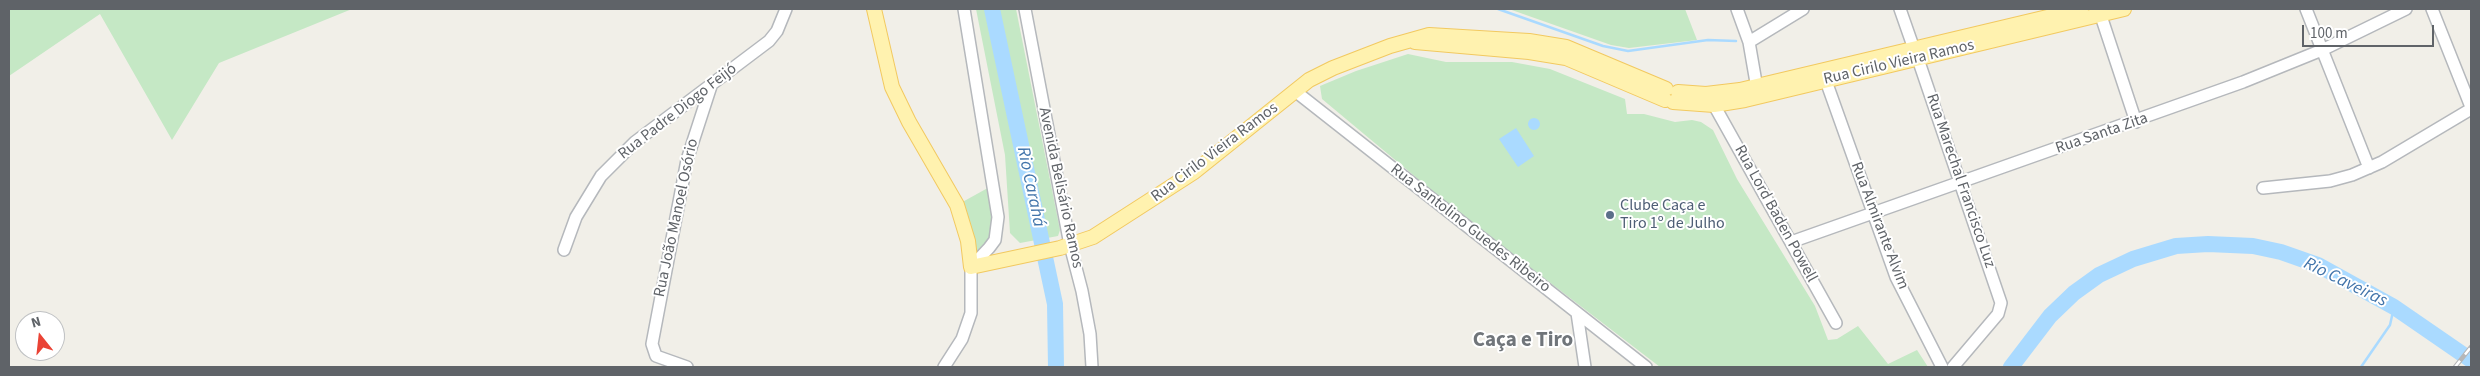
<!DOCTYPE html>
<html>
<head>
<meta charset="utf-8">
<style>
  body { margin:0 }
  #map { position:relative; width:2480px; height:376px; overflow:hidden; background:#f1efe8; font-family:"Source Sans 3",sans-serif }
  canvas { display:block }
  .frame { position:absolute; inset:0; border:10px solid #5f6368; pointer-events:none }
  .north { position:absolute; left:15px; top:311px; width:50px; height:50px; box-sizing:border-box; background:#fff; border:1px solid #bfc1c3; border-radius:50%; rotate:344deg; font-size:14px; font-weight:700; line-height:20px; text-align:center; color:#5f6368 }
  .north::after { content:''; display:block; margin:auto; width:18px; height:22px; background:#ea4335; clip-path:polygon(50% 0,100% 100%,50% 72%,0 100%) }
  .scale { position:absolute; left:2302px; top:25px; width:132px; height:22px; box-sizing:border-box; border:2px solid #5f6368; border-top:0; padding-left:6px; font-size:15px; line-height:18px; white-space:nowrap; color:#5f6368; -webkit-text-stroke:4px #fff; paint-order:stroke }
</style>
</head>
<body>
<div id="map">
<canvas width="2480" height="376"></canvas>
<div class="frame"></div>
<div class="north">N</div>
<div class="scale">100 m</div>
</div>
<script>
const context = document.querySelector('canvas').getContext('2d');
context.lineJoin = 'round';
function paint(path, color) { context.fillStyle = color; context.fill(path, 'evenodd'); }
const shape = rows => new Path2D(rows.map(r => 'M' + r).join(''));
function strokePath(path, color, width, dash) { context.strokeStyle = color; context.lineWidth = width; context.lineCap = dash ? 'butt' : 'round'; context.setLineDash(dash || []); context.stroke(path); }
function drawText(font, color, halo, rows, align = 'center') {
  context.font = font + ' "Source Sans 3",sans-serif'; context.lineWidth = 4; context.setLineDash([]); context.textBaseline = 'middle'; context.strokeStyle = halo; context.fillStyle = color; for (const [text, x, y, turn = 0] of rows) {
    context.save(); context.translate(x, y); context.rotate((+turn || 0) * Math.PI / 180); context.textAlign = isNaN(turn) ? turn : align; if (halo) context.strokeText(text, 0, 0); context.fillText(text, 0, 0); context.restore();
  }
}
paint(shape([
  [9,9,352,9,219,63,172,140,100,14,9,76],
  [976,9,1016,9,1060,230,1058,236,1020,243,1010,233,1005,155],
  [1509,9,1685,9,1697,40,1629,48,1611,45],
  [1408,54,1446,62,1512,62,1550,69,1625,99,1627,114,1644,114,1675,122,1692,120,1701,122,1713,130,1737,179,1815,306,1828,340,1837,339,1858,326,1888,364,1917,350,1928,367,1660,367,1454,209,1322,99,1320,86,1356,71],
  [995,184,997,230,971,267,957,205]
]), '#c5e8c5');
paint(shape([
  '1528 124a6 6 0 1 1 12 0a6 6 0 1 1-12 0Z',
  [1516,128,1534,156,1518,167,1499,139]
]), '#aadaff');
strokePath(shape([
  [993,9,997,9],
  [1498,9,1603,46,1628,51,1708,40,1736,41],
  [2361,367,2390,325,2394,307]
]), '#aadaff', 2.5);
strokePath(shape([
  [992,9,1055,304,1056,367],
  [2011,367,2050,316,2074,293,2099,275,2133,259,2176,246,2208,244,2253,246,2281,252,2318,265,2394,307,2471,360]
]), '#aadaff', 16);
const minor = shape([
  [1025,9,1070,245,1082,291,1090,334,1092,367],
  [1737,9,1749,42,1758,94],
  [1900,9,1914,49],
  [2306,9,2369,168],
  [2432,9,2471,107],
  [2101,16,2136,122],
  [1749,42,1803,9],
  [1918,59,2001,303,1998,314,1953,367],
  [1826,81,1896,277,1942,367],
  [1295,91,1646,367],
  [1714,105,1836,323],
  [2263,188,2330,181,2352,175,2382,162,2471,109],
  [1791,242,2243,82,2322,50,2406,9],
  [564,250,576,217,601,176,635,142,769,41,777,31,786,9],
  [1577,313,1585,367],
  [687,367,656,356,652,344,687,160,711,86],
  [944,367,962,339,971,313,971,267,989,248,995,240,998,217,964,9]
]);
const major = shape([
  [874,9,892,87,909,122,957,205,968,241,971,267,1060,248,1093,237,1194,172,1309,80,1333,68,1390,46,1429,35,1529,41,1566,47,1666,89],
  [1415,42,1529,52,1566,58,1665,100],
  [1678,92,1706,94,1740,90,2081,9],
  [1673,102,1714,105,1745,100,2124,9]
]);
strokePath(minor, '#b5b8bc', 14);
strokePath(major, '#f2c960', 16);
strokePath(minor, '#fff', 11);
strokePath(major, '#fff2af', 14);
const rail = shape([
  [2455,367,2471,347]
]);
strokePath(rail, '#b6b7b8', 4.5);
strokePath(rail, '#fff', 2.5, [8]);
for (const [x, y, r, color] of [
  [1610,215,5,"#5c6f8a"]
]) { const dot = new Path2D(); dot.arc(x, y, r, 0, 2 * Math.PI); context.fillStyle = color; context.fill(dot); strokePath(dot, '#fff', 2); }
drawText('16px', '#5f6368', '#fff', [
  ["Rua Cirilo Vieira Ramos",1899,63,-13],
  ["Rua Padre Diogo Feijó",678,112,-38],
  ["Rua Santa Zita",2102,134,-19],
  ["Rua Cirilo Vieira Ramos",1215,153,-37],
  ["Rua Marechal Francisco Luz",1960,181,71],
  ["Avenida Belisário Ramos",1060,188,78],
  ["Rua Lord Baden Powell",1775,214,61],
  ["Rua João Manoel Osório",677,218,-78],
  ["Rua Almirante Alvim",1879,226,69],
  ["Rua Santolino Guedes Ribeiro",1470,229,38]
]);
drawText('16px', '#4e5e75', '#fff', [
  ["Clube Caça e",1620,206],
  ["Tiro 1º de Julho",1620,224]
], 'left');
drawText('italic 18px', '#4174aa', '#fff', [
  ["Rio Carahá",1030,187,78],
  ["Rio Caveiras",2345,283,26]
]);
drawText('bold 21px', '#70757a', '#fff', [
  ["Caça e Tiro",1523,341]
]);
</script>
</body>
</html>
